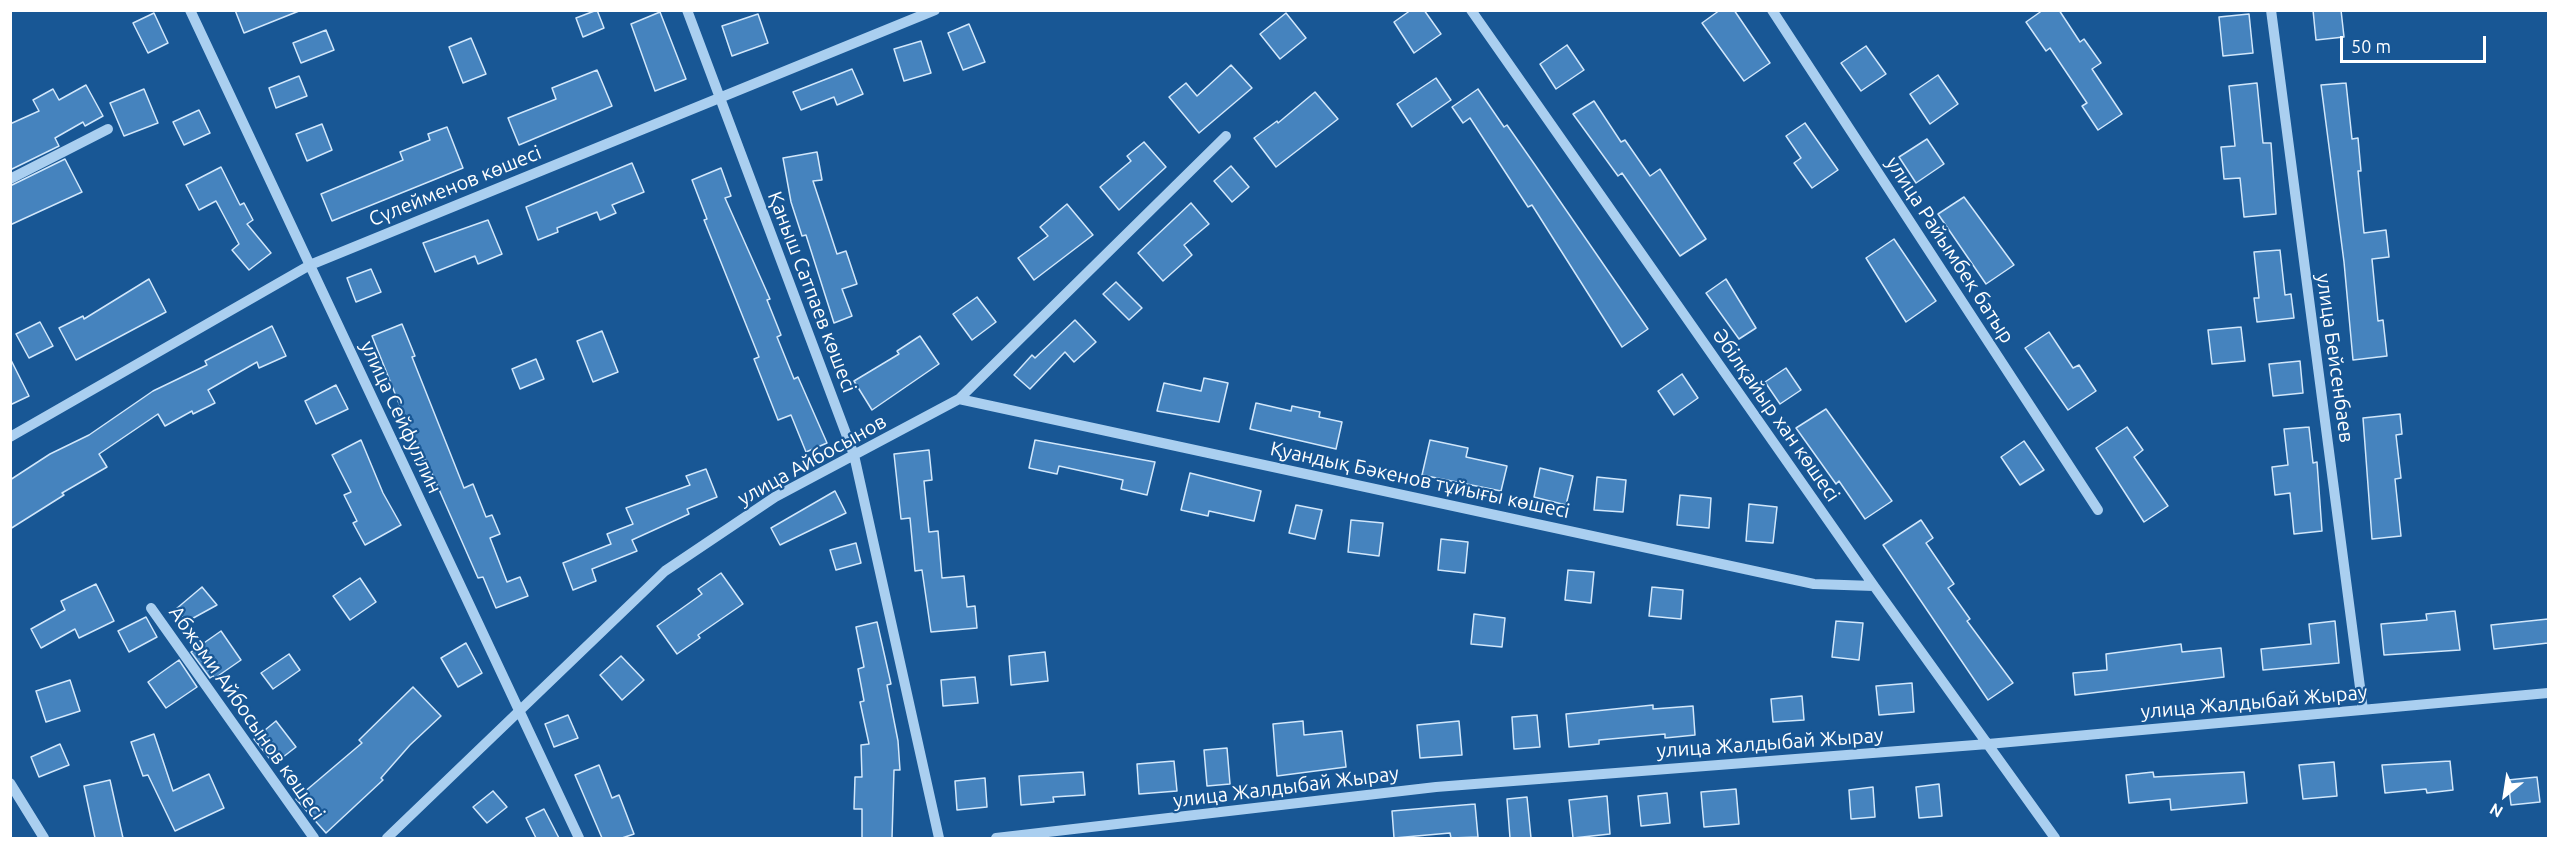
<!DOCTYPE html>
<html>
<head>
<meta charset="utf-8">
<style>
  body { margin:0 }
  #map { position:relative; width:2559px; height:849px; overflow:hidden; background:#185795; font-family:Ubuntu,sans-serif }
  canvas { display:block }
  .frame { position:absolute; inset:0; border:12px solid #fff; pointer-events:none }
  .north { position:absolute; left:2475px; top:765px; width:60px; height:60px; -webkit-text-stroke:4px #185795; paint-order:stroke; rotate:210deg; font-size:16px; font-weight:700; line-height:24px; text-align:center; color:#fff }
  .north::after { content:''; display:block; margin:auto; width:21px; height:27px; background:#fff; clip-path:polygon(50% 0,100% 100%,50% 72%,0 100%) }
  .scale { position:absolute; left:2340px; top:36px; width:146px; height:27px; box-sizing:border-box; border:3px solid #fff; border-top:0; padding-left:8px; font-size:18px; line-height:21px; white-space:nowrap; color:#fff; -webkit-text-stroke:4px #185795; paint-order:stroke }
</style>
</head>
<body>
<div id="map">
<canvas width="2559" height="849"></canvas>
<div class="frame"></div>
<div class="north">N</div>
<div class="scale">50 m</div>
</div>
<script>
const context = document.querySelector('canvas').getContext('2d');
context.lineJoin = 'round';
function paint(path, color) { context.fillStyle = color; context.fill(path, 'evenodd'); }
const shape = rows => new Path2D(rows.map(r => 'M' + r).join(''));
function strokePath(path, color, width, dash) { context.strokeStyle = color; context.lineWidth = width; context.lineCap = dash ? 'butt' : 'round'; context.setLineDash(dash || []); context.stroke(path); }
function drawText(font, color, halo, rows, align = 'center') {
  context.font = font + ' Ubuntu,sans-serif'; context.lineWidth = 4.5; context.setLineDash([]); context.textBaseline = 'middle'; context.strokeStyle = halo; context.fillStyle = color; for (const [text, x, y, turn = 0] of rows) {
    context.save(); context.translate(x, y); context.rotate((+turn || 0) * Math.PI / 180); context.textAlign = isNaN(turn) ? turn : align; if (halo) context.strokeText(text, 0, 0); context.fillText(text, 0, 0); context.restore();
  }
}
const building = shape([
  [235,10,298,10,299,11,244,33,235,10],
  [597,10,604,28,583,37,576,18,597,10],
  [1411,10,1424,10,1441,34,1414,53,1394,22,1411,10],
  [1720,10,1734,10,1770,63,1744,81,1702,23,1720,10],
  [2043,10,2059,10,2080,42,2084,39,2101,63,2092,69,2122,114,2098,130,2082,106,2087,103,2050,48,2046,51,2026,22,2043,10],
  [2313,10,2341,10,2344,37,2316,40,2313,10],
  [660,12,686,79,655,91,631,24,660,12],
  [154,13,168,43,148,53,133,23,154,13],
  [1286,13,1306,38,1280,59,1260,34,1286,13],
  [758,14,768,43,732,56,722,26,758,14],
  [2249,14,2253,53,2223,56,2219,17,2249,14],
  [969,24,985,62,963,70,948,33,969,24],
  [326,30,334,50,301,63,293,43,326,30],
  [471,38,486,74,463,83,449,47,471,38],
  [921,41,931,73,904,81,894,49,921,41],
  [1567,45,1584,70,1556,89,1540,64,1567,45],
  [1866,46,1886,74,1861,91,1841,63,1866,46],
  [1231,65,1252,88,1199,133,1169,97,1186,83,1197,96,1231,65],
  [852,69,863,94,837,105,834,97,801,110,793,92,852,69],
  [597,70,612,106,519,145,508,118,556,99,552,88,597,70],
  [1938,75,1958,104,1930,124,1910,94,1938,75],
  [299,76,307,96,276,108,269,88,299,76],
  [1436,78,1451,100,1412,127,1397,104,1436,78],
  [2257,83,2263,143,2271,143,2276,214,2244,217,2240,178,2224,179,2221,147,2235,146,2229,86,2257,83],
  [2346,83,2352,139,2358,138,2361,171,2358,171,2364,233,2386,230,2389,257,2372,259,2378,321,2383,320,2387,356,2353,360,2344,262,2321,85,2346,83],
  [86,85,103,116,85,126,83,122,55,138,59,146,10,170,10,124,39,111,33,100,53,89,59,100,86,85],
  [144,89,158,123,124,136,110,103,144,89],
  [1478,89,1504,127,1507,125,1535,165,1648,329,1622,347,1532,205,1528,207,1470,118,1463,123,1452,107,1478,89],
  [1315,92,1338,119,1276,167,1254,138,1277,121,1278,123,1315,92],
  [1594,101,1621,142,1625,140,1650,176,1660,169,1706,239,1680,256,1622,173,1618,176,1573,114,1594,101],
  [199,110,210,133,184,145,173,122,199,110],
  [1805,123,1838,170,1812,188,1794,163,1801,158,1786,136,1805,123],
  [322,124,332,150,307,161,296,134,322,124],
  [447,127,463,168,332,221,321,194,403,160,400,152,430,140,428,134,447,127],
  [1927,139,1944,164,1916,183,1899,157,1927,139],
  [1144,142,1166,167,1119,210,1100,187,1131,161,1127,156,1144,142],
  [817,152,822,180,813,181,837,254,846,251,857,284,842,289,852,316,834,323,806,235,802,236,791,202,783,158,817,152],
  [65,159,82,192,10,225,10,186,65,159],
  [632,163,644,192,612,205,616,213,600,220,597,212,557,228,558,232,538,240,526,207,632,163],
  [1231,166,1249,187,1232,202,1214,181,1231,166],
  [221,167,240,205,244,203,253,220,247,224,271,253,249,270,232,250,239,244,216,201,199,210,186,185,221,167],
  [721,168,731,196,725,198,770,299,767,300,781,335,777,337,794,379,798,377,827,443,806,452,791,415,778,420,754,359,759,357,704,220,707,219,692,180,721,168],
  [1964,197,2014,265,1986,284,1938,214,1964,197],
  [1191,203,1209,224,1184,245,1192,255,1163,281,1138,253,1191,203],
  [1067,204,1093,235,1034,280,1018,258,1048,236,1040,227,1067,204],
  [488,220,502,254,478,264,475,256,435,272,423,243,488,220],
  [1894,239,1936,301,1906,322,1866,258,1894,239],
  [2280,250,2285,295,2291,294,2294,318,2257,322,2254,298,2259,298,2254,252,2280,250],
  [371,269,381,292,356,302,347,278,371,269],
  [149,279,166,312,76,360,59,328,83,316,84,319,149,279],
  [1726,279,1756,328,1739,339,1706,293,1726,279],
  [1116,282,1142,308,1129,320,1103,294,1116,282],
  [977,297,996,322,972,340,953,314,977,297],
  [1075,320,1096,342,1074,362,1065,352,1030,389,1014,375,1032,355,1035,358,1075,320],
  [40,322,53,346,29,358,16,334,40,322],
  [402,324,415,356,412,357,464,488,473,484,486,517,492,515,500,534,490,538,507,582,520,577,528,596,496,608,483,577,478,578,426,460,422,461,372,336,402,324],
  [272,326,286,356,259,368,257,362,208,390,215,403,193,414,192,411,165,426,158,414,99,454,107,467,62,493,64,495,10,529,10,480,50,454,89,435,153,391,207,365,205,361,272,326],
  [2241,327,2245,361,2212,364,2208,330,2241,327],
  [602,331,618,372,593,382,577,341,602,331],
  [2049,332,2073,368,2079,365,2096,391,2068,410,2025,348,2049,332],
  [920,336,939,364,872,410,854,381,899,354,897,351,920,336],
  [10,358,29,396,10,405,10,358],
  [536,359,544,379,520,389,512,369,536,359],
  [2300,361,2303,393,2273,396,2269,364,2300,361],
  [1786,368,1801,390,1780,404,1765,382,1786,368],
  [1682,374,1698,398,1674,415,1658,391,1682,374],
  [1204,378,1228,383,1219,422,1157,411,1164,383,1201,391,1204,378],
  [336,385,348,409,316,424,305,401,336,385],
  [1256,403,1291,411,1292,406,1320,412,1319,417,1342,422,1336,449,1250,429,1256,403],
  [1826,409,1892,501,1865,519,1839,481,1836,484,1796,428,1826,409],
  [2400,414,2402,434,2396,435,2401,478,2395,479,2401,536,2372,539,2363,418,2400,414],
  [2127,427,2143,450,2134,457,2168,506,2144,522,2096,448,2127,427],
  [2309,427,2313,463,2317,462,2322,531,2294,534,2290,493,2275,495,2272,467,2288,465,2284,429,2309,427],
  [361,440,383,493,401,525,365,545,353,523,357,521,344,495,351,492,332,455,361,440],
  [1035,440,1155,462,1147,495,1121,489,1123,480,1059,466,1057,474,1029,468,1035,440],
  [1430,440,1468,448,1466,457,1507,466,1501,491,1422,475,1430,440],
  [2024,441,2044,470,2020,485,2001,457,2024,441],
  [929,450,932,480,924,481,929,532,938,531,942,578,964,576,967,607,975,606,977,628,931,632,922,570,915,571,910,518,901,519,894,454,929,450],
  [1540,468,1573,476,1566,505,1534,497,1540,468],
  [706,469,717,497,687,509,689,514,632,540,637,551,592,569,596,581,573,590,563,563,611,544,607,534,633,524,626,508,690,485,686,476,706,469],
  [1190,473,1261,491,1254,521,1209,511,1208,516,1181,510,1190,473],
  [1597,477,1626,480,1623,512,1594,510,1597,477],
  [835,491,846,513,780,545,771,528,835,491],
  [1680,495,1711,498,1709,528,1677,525,1680,495],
  [1749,504,1777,507,1773,543,1746,541,1749,504],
  [1296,505,1322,510,1315,539,1289,533,1296,505],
  [1351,520,1383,523,1379,556,1348,552,1351,520],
  [1921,520,1933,538,1926,543,1954,584,1948,588,1970,619,1967,621,2013,683,1988,700,1883,545,1921,520],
  [1441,539,1468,542,1465,573,1438,570,1441,539],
  [856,543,861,563,836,570,830,550,856,543],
  [1568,570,1594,572,1591,603,1565,600,1568,570],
  [721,573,743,604,698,635,700,638,677,654,657,626,702,594,698,589,721,573],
  [360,578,376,602,350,620,333,596,360,578],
  [96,584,114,621,79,638,75,629,41,648,31,629,65,610,61,601,96,584],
  [202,587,217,605,186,622,176,609,202,587],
  [1652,587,1683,590,1681,619,1649,616,1652,587],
  [2455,611,2460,650,2384,655,2381,624,2427,620,2426,614,2455,611],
  [1474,614,1505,618,1502,647,1471,644,1474,614],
  [146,617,157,637,129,652,118,631,146,617],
  [2548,619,2548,643,2494,649,2491,625,2548,619],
  [1836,621,1863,623,1859,660,1832,657,1836,621],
  [2335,621,2339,663,2263,670,2261,649,2311,644,2309,624,2335,621],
  [877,622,891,684,887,685,898,741,900,770,894,770,892,838,862,838,862,809,854,809,855,777,862,777,861,745,869,744,860,702,864,701,858,669,864,667,856,627,877,622],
  [221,631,241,660,215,678,213,676,210,678,191,652,221,631],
  [466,643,482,673,458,687,441,658,466,643],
  [2181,644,2182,652,2221,648,2224,677,2075,695,2073,673,2107,670,2106,654,2181,644],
  [1045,652,1048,681,1011,685,1009,656,1045,652],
  [289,654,300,670,273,689,261,673,289,654],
  [621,656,644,680,622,700,600,675,621,656],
  [179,660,197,687,166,708,148,682,179,660],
  [975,677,978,703,943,706,941,680,975,677],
  [70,680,80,711,46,722,36,691,70,680],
  [1912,683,1914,712,1879,715,1876,686,1912,683],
  [413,687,441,716,410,745,381,778,383,780,326,833,296,799,362,743,359,740,413,687],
  [1802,696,1804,720,1773,722,1771,699,1802,696],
  [1653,705,1653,709,1693,706,1695,735,1665,738,1665,734,1599,740,1599,744,1569,747,1566,714,1653,705],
  [568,715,578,738,554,747,545,724,568,715],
  [1537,715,1540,747,1514,749,1512,717,1537,715],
  [276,721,296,747,274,764,254,739,276,721],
  [1303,721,1304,735,1342,731,1346,767,1277,776,1273,724,1303,721],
  [1459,721,1462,755,1420,758,1417,725,1459,721],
  [154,734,173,791,209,774,224,808,175,831,148,775,143,776,131,742,154,734],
  [60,744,69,765,39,777,31,757,60,744],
  [1227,748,1230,784,1207,786,1204,750,1227,748],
  [1174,761,1177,791,1139,794,1137,764,1174,761],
  [2450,761,2453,790,2427,793,2426,789,2385,793,2382,765,2450,761],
  [2334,762,2337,796,2303,799,2299,765,2334,762],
  [599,765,612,798,619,795,634,834,622,838,602,838,575,775,599,765],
  [1083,772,1085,795,1053,797,1054,802,1021,805,1019,776,1083,772],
  [2153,772,2154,777,2244,772,2247,803,2171,810,2170,799,2129,803,2126,775,2153,772],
  [2537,777,2540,802,2511,805,2508,780,2537,777],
  [985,778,987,807,957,810,955,781,985,778],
  [110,780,123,838,95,838,84,786,110,780],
  [1939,784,1942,816,1919,818,1916,787,1939,784],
  [1873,787,1875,817,1851,819,1849,790,1873,787],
  [1736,789,1739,824,1704,827,1701,792,1736,789],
  [493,791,507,807,487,823,473,807,493,791],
  [1667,793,1670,823,1641,826,1638,796,1667,793],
  [1607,796,1610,834,1573,838,1569,800,1607,796],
  [1527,797,1531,838,1510,838,1507,799,1527,797],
  [1475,804,1478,837,1451,838,1450,833,1394,838,1392,811,1475,804],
  [544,809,559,838,536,838,526,818,544,809]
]);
paint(building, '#4583be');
strokePath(building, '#d1e7fb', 1.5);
strokePath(shape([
  [190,10,579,838],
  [687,10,854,455,939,838],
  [1471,10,1874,586,2055,838],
  [1772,10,2098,510],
  [2271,10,2363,710],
  [10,179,108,129],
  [959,399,1814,584,1874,586],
  [10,437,310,265,935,10],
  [151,608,314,838],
  [10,783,44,838],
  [387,838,665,571,775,497,959,399,1226,136],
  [996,838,1436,787,1988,744,2548,693]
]), '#aacff0', 10);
drawText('20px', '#fff', '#185795', [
  ["Сүлейменов көшесі",455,186,-22],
  ["улица Райымбек батыр",1950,250,57],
  ["Қаныш Сатпаев көшесі",812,292,69],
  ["улица Бейсенбаев",2335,358,82],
  ["Әбілқайыр хан көшесі",1776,415,55],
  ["улица Сейфуллин",401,417,65],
  ["улица Айбосынов",812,460,-29],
  ["Қуандық Бәкенов тұйығы көшесі",1420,480,12],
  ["улица Жалдыбай Жырау",2254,702,-5],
  ["Абжәми Айбосынов көшесі",247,713,55],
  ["улица Жалдыбай Жырау",1770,743,-4],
  ["улица Жалдыбай Жырау",1286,787,-7]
]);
</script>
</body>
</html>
